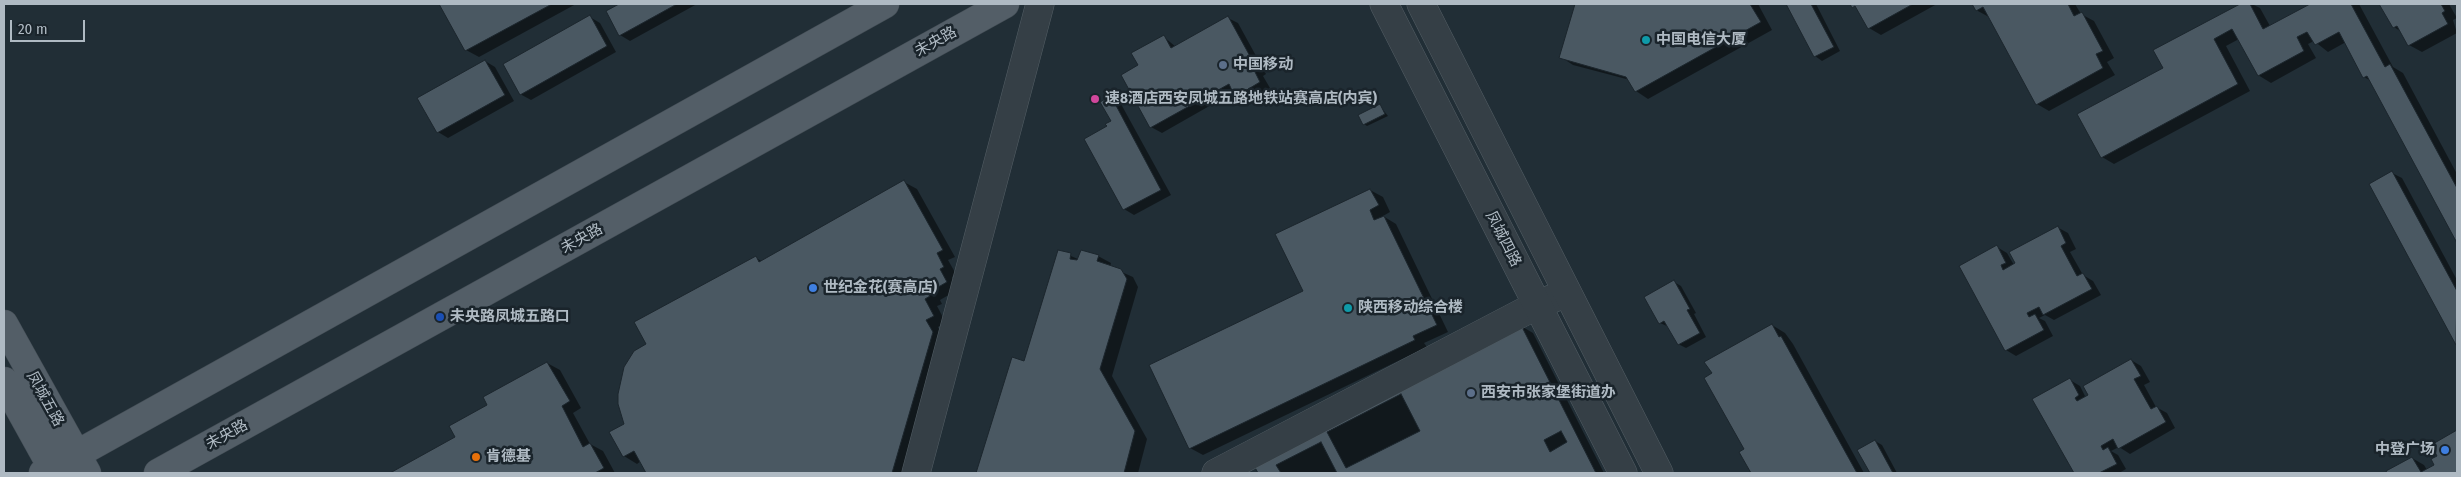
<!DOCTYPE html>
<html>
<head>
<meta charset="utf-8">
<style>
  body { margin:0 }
  #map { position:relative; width:2461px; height:477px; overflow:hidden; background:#212e36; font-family:"Fira Sans Condensed",sans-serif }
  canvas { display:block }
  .frame { position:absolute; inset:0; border:5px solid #afbac3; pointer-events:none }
  .scale { position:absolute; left:10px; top:20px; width:75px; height:22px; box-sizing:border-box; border:2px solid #afbac3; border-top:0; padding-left:6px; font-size:15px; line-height:18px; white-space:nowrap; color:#afbac3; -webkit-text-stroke:4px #1a242b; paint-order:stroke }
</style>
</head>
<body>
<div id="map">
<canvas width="2461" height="477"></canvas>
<div class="frame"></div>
<div class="scale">20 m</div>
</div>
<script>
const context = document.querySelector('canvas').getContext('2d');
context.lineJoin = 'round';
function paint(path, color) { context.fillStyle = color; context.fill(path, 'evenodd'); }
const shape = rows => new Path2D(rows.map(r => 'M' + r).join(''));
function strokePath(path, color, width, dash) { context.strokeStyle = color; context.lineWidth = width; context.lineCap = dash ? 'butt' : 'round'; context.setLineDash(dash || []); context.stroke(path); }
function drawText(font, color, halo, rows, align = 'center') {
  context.font = font + ' "Fira Sans Condensed","Noto Sans SC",sans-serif'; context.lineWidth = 5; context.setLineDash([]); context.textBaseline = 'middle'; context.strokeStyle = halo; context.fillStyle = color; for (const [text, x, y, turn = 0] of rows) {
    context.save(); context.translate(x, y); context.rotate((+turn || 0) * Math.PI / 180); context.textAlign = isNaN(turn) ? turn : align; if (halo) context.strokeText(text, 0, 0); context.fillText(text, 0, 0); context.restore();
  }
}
paint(shape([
  [441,4,576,4,479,57,466,50],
  [622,4,697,4,630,41,620,35,607,12],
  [1576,4,1758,4,1772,30,1648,99,1636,91,1630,80,1573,65,1561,57],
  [1788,4,1816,4,1840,51,1822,61,1815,56],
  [1852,4,1937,4,1881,35,1869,28,1859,10],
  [1973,4,2075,4,2081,14,2094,21,2114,58,2107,62,2115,75,2049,111,2037,104,1989,17,1976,10],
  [2242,4,2252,4,2260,8,2270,26,2312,4,2359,4,2393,67,2403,73,2457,174,2457,241,2371,81,2364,77,2346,42,2328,52,2314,41,2308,44,2316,58,2271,83,2258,75,2239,39,2226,46,2250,91,2114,164,2102,157,2165,69,2155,51],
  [2381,4,2449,4,2457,18,2453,20,2457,33,2422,52,2409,45,2403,33,2394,27],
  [590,17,600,23,616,52,531,100,520,94],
  [1228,18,1238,23,1266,74,1263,76,1270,88,1247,102,1234,92,1162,133,1151,127,1140,66,1164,37,1176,47],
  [485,61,495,67,514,101,448,138,438,132],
  [1111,98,1121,104,1171,195,1134,215,1124,209,1086,139,1108,127,1113,121],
  [1380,106,1388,116,1367,126,1364,124],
  [2392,173,2402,178,2457,280,2457,344,2371,184],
  [904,182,917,189,955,257,948,260,956,274,952,277,959,289,940,300,942,304,937,306,946,323,938,327,945,340,907,473,647,473,641,461,637,464,624,456,611,433,626,425,648,345,756,258,763,262],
  [1370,190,1383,197,1390,212,1383,216,1396,224,1448,332,1424,343,1427,347,1203,455,1190,448,1305,292],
  [2057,227,2068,233,2076,249,2070,252,2083,275,2093,281,2101,295,2054,320,2045,315,2039,318,2045,321,2053,336,2016,356,2006,350,1997,247,2007,253,2014,265],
  [1059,251,1078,259,1098,256,1111,263,1110,267,1133,277,1138,287,1112,376,1147,439,1138,473,978,473,1013,359,1025,362],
  [1674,282,1681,286,1696,313,1694,314,1706,337,1686,348,1678,344,1669,327,1660,323],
  [1772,325,1785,333,1793,344,1864,473,1752,473,1741,452,1746,449],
  [1521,326,1533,333,1604,473,1260,473,1254,462],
  [2131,360,2141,366,2150,382,2144,385,2156,407,2167,413,2175,428,2130,454,2119,447,2111,451,2118,455,2126,469,2119,473,2075,473,2034,400,2070,380,2080,386,2086,398],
  [547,363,560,370,581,408,573,413,590,444,603,451,615,473,393,473,457,438,489,405],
  [2457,432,2457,473,2389,473,2388,471,2412,458,2424,465,2427,470,2436,466,2439,456],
  [1875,441,1882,445,1897,473,1872,473,1859,450]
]), '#0007');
const building = shape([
  [439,4,552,4,465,51,439,4],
  [619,4,677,4,619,36,606,11,619,4],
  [1575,4,1750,4,1761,22,1635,92,1626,77,1559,58,1575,4],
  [1786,4,1811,4,1834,47,1814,57,1786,4],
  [1850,4,1913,4,1868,29,1855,6,1852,8,1850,4],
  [1972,4,2068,4,2074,16,2082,12,2103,51,2096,54,2103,68,2036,105,1983,7,1976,11,1972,4],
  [2240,4,2250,4,2263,29,2310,4,2351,4,2385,67,2390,64,2457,188,2457,243,2367,76,2363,78,2339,32,2315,45,2307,32,2297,37,2304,51,2258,76,2232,29,2214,39,2238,84,2101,158,2077,114,2163,68,2153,50,2240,4],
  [2379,4,2441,4,2445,11,2442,13,2448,24,2408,46,2397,26,2393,28,2379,4],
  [590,15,607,46,520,95,503,64,590,15],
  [1228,16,1257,69,1254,70,1260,82,1235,97,1229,84,1150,128,1121,75,1138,65,1131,53,1164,35,1171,48,1228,16],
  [485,60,505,95,437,133,417,98,485,60],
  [1111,96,1161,190,1123,210,1084,139,1107,126,1105,124,1111,121,1100,102,1111,96],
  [1380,104,1385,114,1363,125,1358,115,1380,104],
  [2392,171,2457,291,2456,345,2369,184,2392,171],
  [904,180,943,250,937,253,944,267,940,269,947,282,928,293,930,296,925,299,934,316,926,320,933,332,892,473,646,473,634,451,623,457,609,432,624,424,618,404,618,394,624,367,634,351,646,344,634,322,756,256,759,262,904,180],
  [1370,189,1379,205,1370,210,1374,220,1384,216,1437,325,1413,336,1415,340,1189,449,1149,365,1303,291,1275,234,1370,189],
  [2058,226,2066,243,2061,246,2077,276,2083,273,2092,289,2043,315,2039,307,2027,313,2029,317,2035,314,2044,330,2005,351,1959,266,1997,245,2006,263,2001,265,2003,270,2015,263,2009,252,2058,226],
  [1058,250,1071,253,1070,259,1077,260,1081,250,1099,255,1097,261,1121,269,1127,279,1100,369,1135,431,1124,473,976,473,1012,357,1024,361,1058,250],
  [1674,280,1690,309,1687,310,1700,333,1678,345,1664,321,1659,324,1644,297,1674,280],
  [1772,324,1779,337,1781,336,1857,473,1751,473,1739,452,1744,449,1704,378,1712,373,1704,362,1772,324],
  [1521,325,1596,473,1258,473,1252,462,1521,325],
  [2131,359,2141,376,2134,379,2151,409,2157,406,2166,422,2118,449,2113,439,2101,446,2103,450,2108,447,2117,464,2099,473,2074,473,2032,399,2070,378,2079,395,2075,398,2077,401,2088,395,2083,386,2131,359],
  [547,362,570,401,562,406,583,447,590,443,604,468,595,473,390,473,455,437,449,426,487,405,483,397,547,362],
  [1401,394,1420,431,1346,468,1327,432,1401,394],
  [2457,430,2457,473,2387,473,2386,471,2412,457,2421,472,2434,465,2431,459,2437,456,2431,445,2457,430],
  [1561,431,1567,442,1550,452,1544,440,1561,431],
  [1875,440,1893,473,1870,473,1857,450,1875,440],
  [1321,442,1337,473,1281,473,1276,465,1321,442]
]);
paint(building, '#4a5862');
strokePath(building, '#1c262d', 1);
const minor = shape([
  [916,473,1040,4],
  [1216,473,1537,305,1566,293]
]);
const tertiary = shape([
  [1384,4,1623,473],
  [1421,4,1659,473]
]);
const primary = shape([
  [4,324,87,473],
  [4,381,55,473],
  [43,473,885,4],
  [158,473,1005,4]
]);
strokePath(minor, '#525d64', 29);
strokePath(tertiary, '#525d64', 29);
strokePath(primary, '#414b53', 29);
strokePath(minor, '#353f46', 28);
strokePath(tertiary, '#353f46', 28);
strokePath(primary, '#535e67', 28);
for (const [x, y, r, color] of [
  [1646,40,5,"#0f9aa8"],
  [1223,65,5,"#5c6f8a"],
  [1095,99,5,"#d1479c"],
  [813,288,5,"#3f7fe0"],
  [1348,308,5,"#0f9aa8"],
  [440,317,5,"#1a4fb4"],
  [1471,393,5,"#5c6f8a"],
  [2445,450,5,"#3f7fe0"],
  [476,457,5,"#e8710a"]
]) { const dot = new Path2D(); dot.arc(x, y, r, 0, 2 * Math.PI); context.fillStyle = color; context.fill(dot); strokePath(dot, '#1a242b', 2); }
drawText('bold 15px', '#afbac3', '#1a242b', [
  ["中国电信大厦",1656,40],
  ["中国移动",1233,65],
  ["速8酒店西安凤城五路地铁站赛高店(内宾)",1105,99],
  ["世纪金花(赛高店)",823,288],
  ["陕西移动综合楼",1358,308],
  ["未央路凤城五路口",450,317],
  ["西安市张家堡街道办",1481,393],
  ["中登广场",2435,450,"right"],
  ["肯德基",486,457]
], 'left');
drawText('15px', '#afbac3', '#1a242b', [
  ["未央路",936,42,-29],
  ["未央路",582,239,-29],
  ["凤城四路",1503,239,63],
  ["凤城五路",45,399,61],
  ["未央路",227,435,-29]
]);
</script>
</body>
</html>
